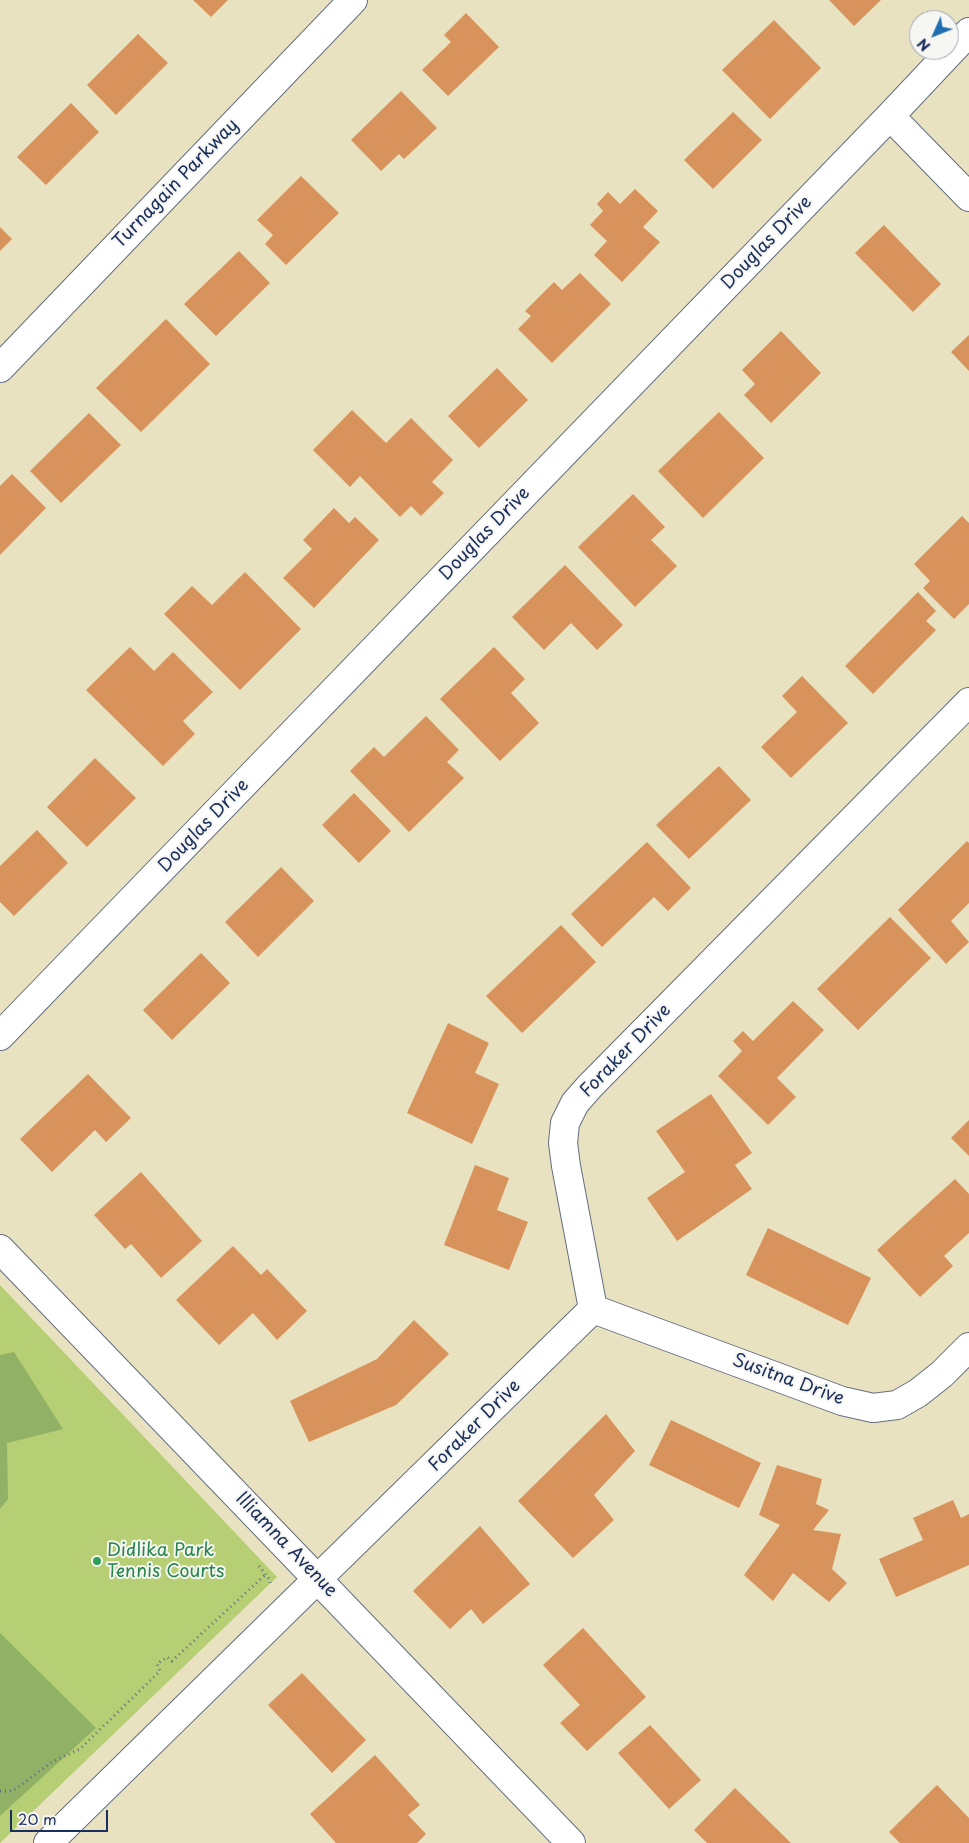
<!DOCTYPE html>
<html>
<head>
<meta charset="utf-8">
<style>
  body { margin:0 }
  #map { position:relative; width:969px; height:1843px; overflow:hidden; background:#e8e2c1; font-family:"Playpen Sans",sans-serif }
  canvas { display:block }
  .north { position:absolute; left:909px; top:10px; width:50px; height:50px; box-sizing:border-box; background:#f6f6f2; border:1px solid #9ea6b7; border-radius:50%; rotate:226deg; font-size:14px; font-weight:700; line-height:20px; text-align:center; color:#1b2f5e }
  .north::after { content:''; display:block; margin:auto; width:18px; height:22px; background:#1f6fb2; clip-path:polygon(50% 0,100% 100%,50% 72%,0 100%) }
  .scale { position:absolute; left:10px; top:1810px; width:98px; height:22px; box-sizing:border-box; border:2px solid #1b2f5e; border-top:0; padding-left:6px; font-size:15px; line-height:18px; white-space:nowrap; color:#1b2f5e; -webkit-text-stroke:4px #f6f6f2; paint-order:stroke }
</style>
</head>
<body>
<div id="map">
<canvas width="969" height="1843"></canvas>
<div class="north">N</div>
<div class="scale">20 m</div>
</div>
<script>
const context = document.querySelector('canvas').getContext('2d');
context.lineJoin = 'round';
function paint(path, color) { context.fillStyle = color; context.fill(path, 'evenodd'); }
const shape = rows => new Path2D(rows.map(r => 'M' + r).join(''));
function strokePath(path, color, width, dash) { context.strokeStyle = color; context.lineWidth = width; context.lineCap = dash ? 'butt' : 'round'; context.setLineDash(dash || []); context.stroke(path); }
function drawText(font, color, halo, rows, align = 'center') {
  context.font = font + ' "Playpen Sans",sans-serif'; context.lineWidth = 4; context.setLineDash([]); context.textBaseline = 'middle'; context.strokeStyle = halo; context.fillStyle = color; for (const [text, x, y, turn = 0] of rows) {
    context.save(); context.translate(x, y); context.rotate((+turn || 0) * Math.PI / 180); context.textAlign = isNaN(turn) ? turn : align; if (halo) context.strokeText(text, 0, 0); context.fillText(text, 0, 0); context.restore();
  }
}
paint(shape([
  [0,1285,277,1577,0,1843]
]), '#b7cf74');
paint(shape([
  [14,1352,63,1429,7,1443,8,1499,0,1509,0,1355],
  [0,1633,96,1728,0,1816]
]), '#91b266');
paint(shape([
  [193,0,228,0,211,17],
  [829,0,881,0,854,26],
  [466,13,499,47,448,96,422,70,451,42,444,35],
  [774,20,821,68,770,119,722,70],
  [138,34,168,63,116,115,87,85],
  [401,91,437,128,404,159,399,154,381,171,351,140],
  [71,103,99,132,46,185,17,157],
  [733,112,762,140,713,189,684,160],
  [301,176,339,213,286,265,265,244,273,235,257,220],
  [635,189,658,211,643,227,660,242,622,282,594,255,607,241,590,225,603,211,597,204,608,192,620,204],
  [884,225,941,284,913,312,855,253],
  [0,227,12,239,0,251],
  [239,251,270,283,216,336,184,304],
  [580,273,611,304,552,363,518,329,531,316,525,311,554,282,562,290],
  [166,319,210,364,141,432,96,388],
  [781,331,821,373,771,423,744,395,755,384,742,370],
  [969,335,969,371,951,352],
  [497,368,528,400,479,448,448,416],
  [352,410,386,443,411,418,453,460,432,482,444,493,421,516,411,506,400,517,360,476,350,487,313,450],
  [719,412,764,458,703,518,658,471],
  [89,413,121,445,61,503,30,471],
  [12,474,46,508,0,555,0,486],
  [633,494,665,527,651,540,677,566,635,607,578,547],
  [334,508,349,523,355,517,379,540,314,608,283,578,312,549,303,540],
  [962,516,969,523,969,604,954,619,923,588,930,581,914,564],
  [565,565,623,625,597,650,571,623,544,650,512,617],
  [245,572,301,629,240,690,164,614,192,586,212,605],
  [918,592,936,611,926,621,936,630,873,694,845,666],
  [130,647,154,671,173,652,213,692,183,721,195,734,163,766,86,690],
  [494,647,525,679,511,693,539,723,500,761,440,699],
  [802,676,848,723,791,778,761,747,797,712,782,696],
  [426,716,459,750,447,762,464,778,409,832,350,771,374,747,384,757],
  [95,758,136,798,87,847,47,807],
  [719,766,751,800,689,859,656,825],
  [354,793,391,831,359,863,322,825],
  [37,830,68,863,14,916,0,902,0,866],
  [967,841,969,843,969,903,951,921,969,942,946,964,898,910],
  [647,842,691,888,668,911,654,897,602,947,571,914],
  [281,867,314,901,258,957,225,922],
  [890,917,931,958,858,1030,817,989],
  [561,925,596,962,522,1033,486,996],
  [201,953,230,983,172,1040,143,1010],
  [793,1001,824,1030,777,1078,796,1097,768,1125,718,1076,742,1051,733,1041,743,1031,753,1041],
  [448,1023,489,1043,475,1073,499,1084,472,1144,407,1113],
  [88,1074,131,1118,106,1142,95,1130,52,1172,20,1139],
  [711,1094,752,1153,735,1165,752,1189,677,1241,647,1198,685,1172,656,1131],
  [969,1120,969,1156,951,1138],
  [475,1165,509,1178,497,1210,528,1222,509,1270,444,1245],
  [141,1172,202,1241,161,1278,131,1244,125,1249,94,1215],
  [955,1179,969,1194,969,1233,944,1256,953,1266,920,1297,877,1250],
  [768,1228,871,1278,848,1325,746,1275],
  [233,1246,261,1275,267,1269,307,1311,277,1340,253,1313,219,1345,176,1300],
  [414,1320,449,1354,396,1405,309,1442,290,1401,377,1359],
  [606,1414,635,1451,594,1495,614,1520,573,1558,518,1501],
  [671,1420,761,1463,739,1508,649,1465],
  [777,1465,822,1479,816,1504,829,1510,813,1530,841,1534,832,1569,847,1583,829,1602,793,1573,773,1601,744,1575,780,1525,759,1515],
  [953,1500,961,1518,969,1514,969,1565,896,1597,879,1559,923,1540,913,1518],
  [480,1526,530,1584,483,1624,471,1609,450,1629,413,1591],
  [583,1628,646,1697,587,1751,560,1723,580,1705,543,1665],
  [302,1673,366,1740,332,1773,268,1705],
  [650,1725,701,1780,669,1809,618,1753],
  [375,1755,420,1805,408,1815,426,1834,417,1843,336,1843,310,1814],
  [937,1785,969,1818,969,1843,900,1843,889,1832],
  [735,1788,791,1843,707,1843,694,1830]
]), '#d7935b');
const minor = shape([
  [890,116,969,197],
  [0,368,353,0],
  [0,1036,890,116,969,32],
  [0,1249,571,1843],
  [593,1309,566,1166,563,1143,565,1123,575,1103,590,1086,969,702],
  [593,1309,842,1401,873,1408,897,1405,918,1393,942,1374,969,1347],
  [48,1843,593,1309]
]);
strokePath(minor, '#636e81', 30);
strokePath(shape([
  [259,1566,270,1580,270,1583],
  [0,1791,13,1791,52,1762,80,1749,160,1671,157,1664,167,1657,172,1661,266,1574]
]), '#636e81', 3, [1, 4]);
strokePath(minor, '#fff', 28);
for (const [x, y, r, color] of [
  [97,1561,5,"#2e9e5b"]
]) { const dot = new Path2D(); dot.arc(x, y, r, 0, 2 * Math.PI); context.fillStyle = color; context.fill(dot); strokePath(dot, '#f6f6f2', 2); }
drawText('18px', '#1b2f5e', '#f6f6f2', [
  ["Turnagain Parkway",176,184,-46],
  ["Douglas Drive",767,243,-46],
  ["Douglas Drive",485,534,-46],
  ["Douglas Drive",204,826,-46],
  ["Foraker Drive",626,1051,-46],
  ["Susitna Drive",788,1380,20],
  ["Foraker Drive",475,1426,-45],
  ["Illiamna Avenue",286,1545,46]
]);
drawText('18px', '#27864d', '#f6f6f2', [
  ["Didlika Park",107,1551],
  ["Tennis Courts",107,1572]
], 'left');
</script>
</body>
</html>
